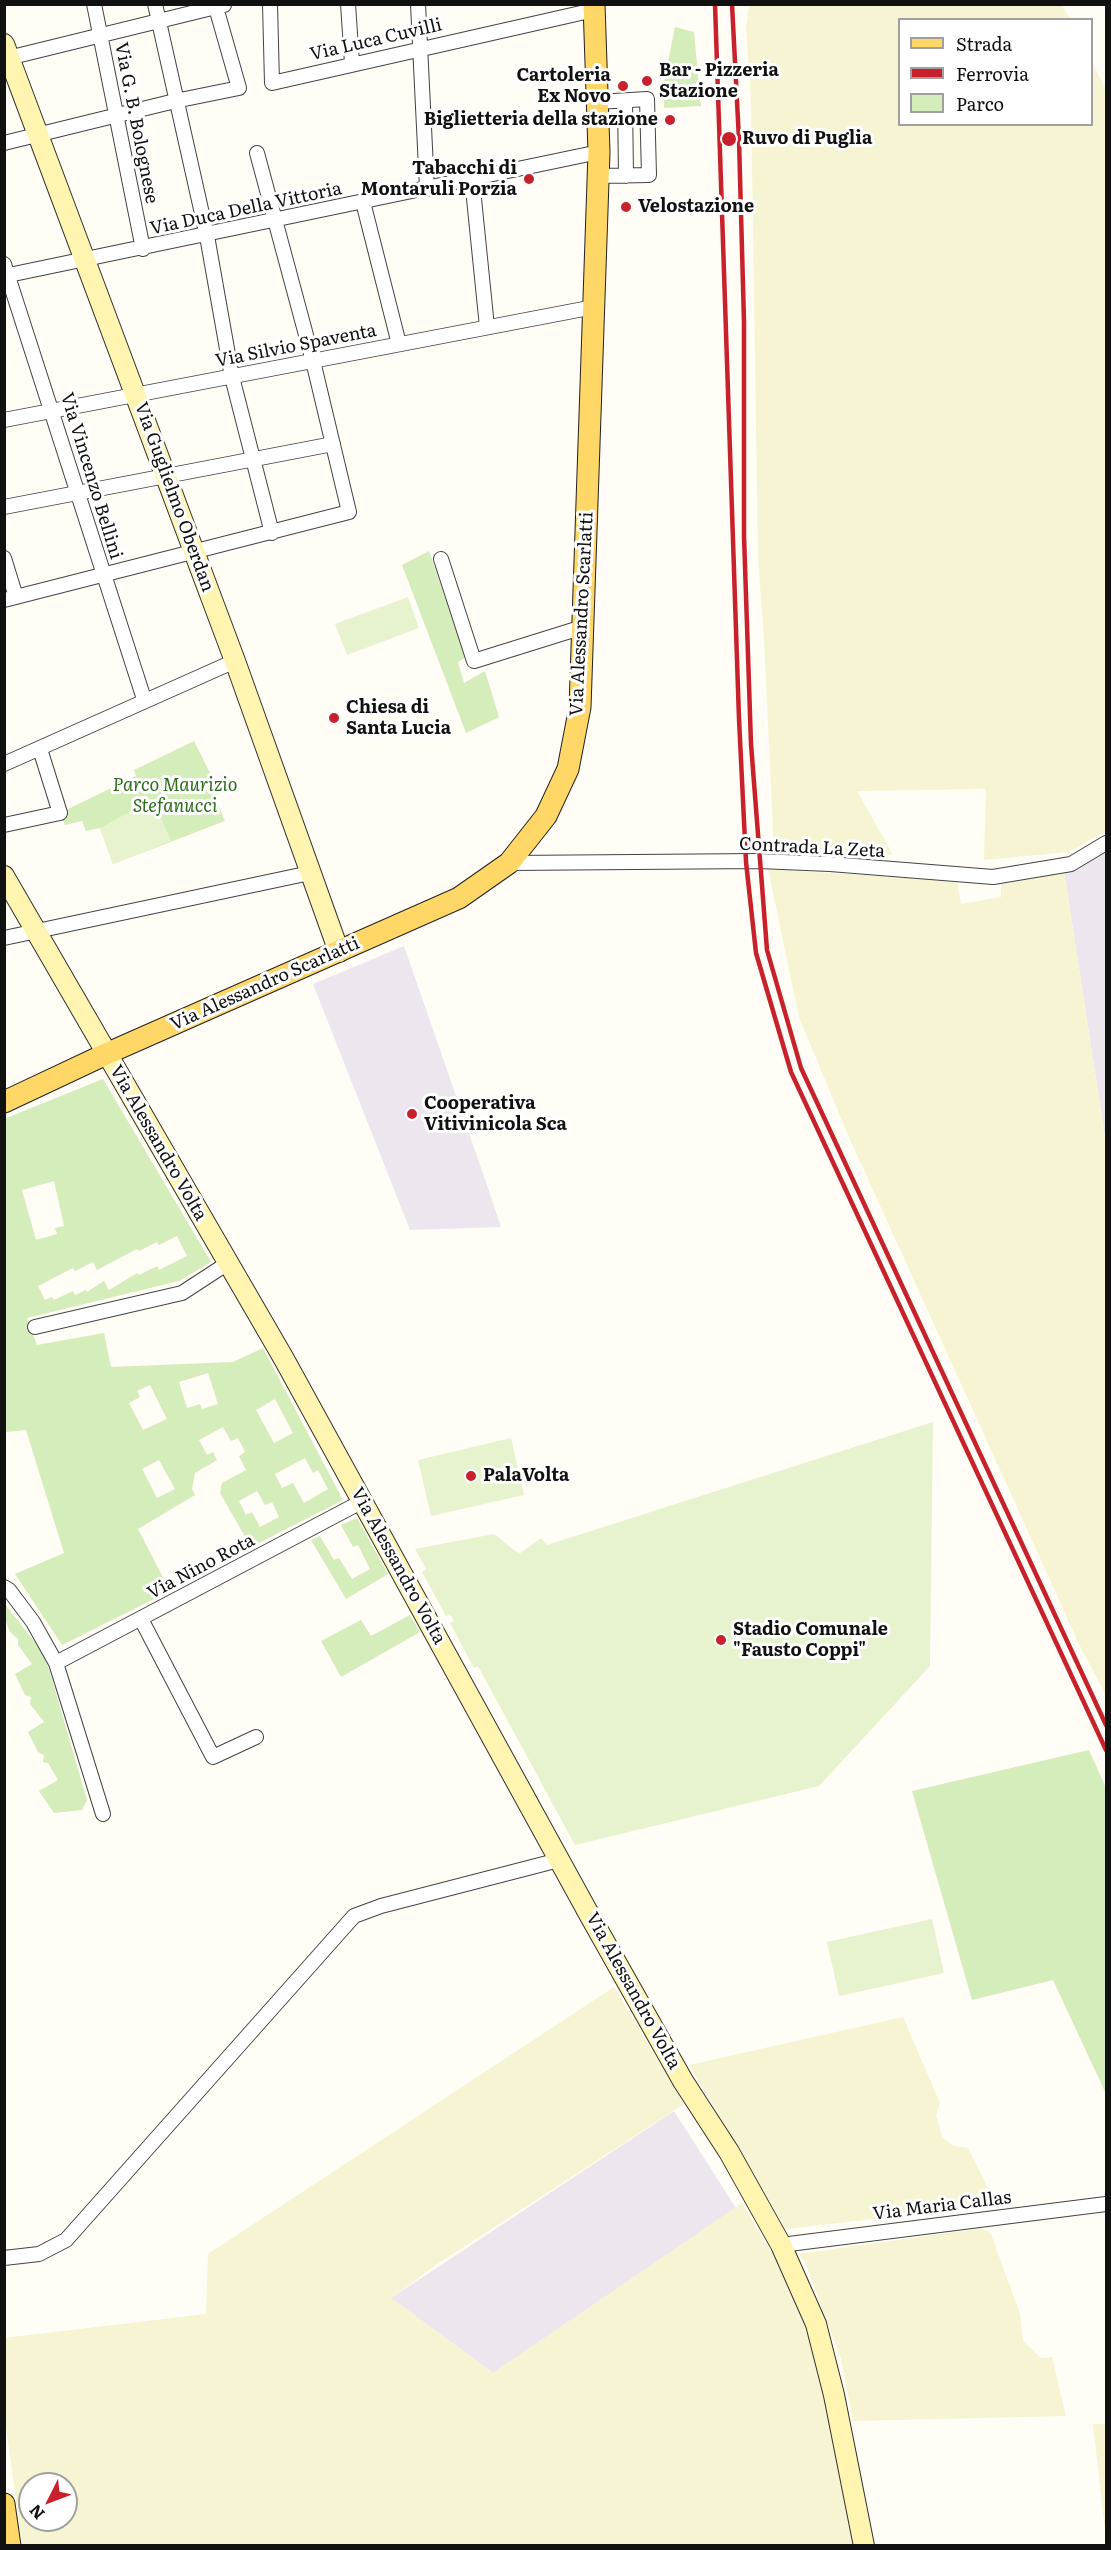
<!DOCTYPE html>
<html>
<head>
<meta charset="utf-8">
<style>
  body { margin:0 }
  #map { position:relative; width:1111px; height:2550px; overflow:hidden; background:#fffdf5; font-family:Literata,serif }
  canvas { display:block }
  .frame { position:absolute; inset:0; border:6px solid #111; pointer-events:none }
  .legend { position:absolute; left:898px; top:18px; width:195px; height:108px; box-sizing:border-box; background:#fff; border:2px solid #a0a0a0; margin:0; padding:8px 10px; list-style:none; font-size:18px; color:#111 }
  .legend li { display:flex; align-items:center; gap:12px; height:30px }
  .legend b { width:30px; border:2px solid #a0a0a0 }
  .north { position:absolute; left:18px; top:2472px; width:60px; height:60px; box-sizing:border-box; background:#fff; border:2px solid #a0a0a0; border-radius:50%; rotate:228deg; font-size:16px; font-weight:700; line-height:24px; text-align:center; color:#111 }
  .north::after { content:''; display:block; margin:auto; width:21px; height:27px; background:#c9212b; clip-path:polygon(50% 0,100% 100%,50% 72%,0 100%) }
</style>
</head>
<body>
<div id="map">
<canvas width="1111" height="2550"></canvas>
<div class="frame"></div>
<ul class="legend">
<li><b style="height:8px;background:#fed766"></b>Strada</li>
<li><b style="height:8px;background:#c9212b"></b>Ferrovia</li>
<li><b style="height:16px;background:#d5ecbb"></b>Parco</li>
</ul>
<div class="north">N</div>
</div>
<script>
const context = document.querySelector('canvas').getContext('2d');
context.lineJoin = 'round';
function paint(path, color) { context.fillStyle = color; context.fill(path, 'evenodd'); }
const shape = rows => new Path2D(rows.map(r => 'M' + r).join(''));
function strokePath(path, color, width, dash) { context.strokeStyle = color; context.lineWidth = width; context.lineCap = dash ? 'butt' : 'round'; context.setLineDash(dash || []); context.stroke(path); }
function drawText(font, color, halo, rows, align = 'center') {
  context.font = font + ' Literata,serif'; context.lineWidth = 6; context.setLineDash([]); context.textBaseline = 'middle'; context.strokeStyle = halo; context.fillStyle = color; for (const [text, x, y, turn = 0] of rows) {
    context.save(); context.translate(x, y); context.rotate((+turn || 0) * Math.PI / 180); context.textAlign = isNaN(turn) ? turn : align; if (halo) context.strokeText(text, 0, 0); context.fillText(text, 0, 0); context.restore();
  }
}
paint(shape([
  [1106,845,1106,1144,1064,871],
  [404,946,488,1188,501,1227,410,1230,313,984],
  [674,2111,736,2208,493,2373,391,2298]
]), '#eee6ef');
paint(shape([
  [749,5,1062,5,1070,19,900,20,900,124,1092,124,1092,62,1106,90,1106,831,1069,852,984,860,986,789,857,791,893,855,774,850,764,640,758,556,751,100,746,28],
  [768,869,957,881,961,904,1001,897,1001,884,1064,871,1106,1144,1106,1695,1080,1646,848,1135,799,1017],
  [614,1987,684,2104,436,2265,391,2298,493,2373,742,2203,799,2299,824,2391,856,2545,22,2545,5,2419,4,2338,206,2314,208,2254],
  [30,2484,66,2484,66,2520,30,2520],
  [903,2017,940,2103,936,2115,942,2137,953,2146,968,2148,990,2192,987,2206,786,2229,689,2065],
  [982,2228,991,2234,1020,2314,1023,2341,1041,2358,1052,2357,1066,2416,853,2421,841,2359,805,2262,798,2254],
  [1093,2424,1106,2424,1106,2539]
]), '#f7f4d3');
paint(shape([
  [675,27,694,32,701,106,664,108,664,82],
  [429,551,466,657,458,662,464,683,485,671,499,717,466,733,402,565],
  [194,741,219,791,216,800,225,821,113,864,100,828,86,831,82,821,65,825,60,813,136,776,134,770],
  [103,1079,211,1262,179,1281,27,1318,37,1345,104,1333,111,1367,233,1362,263,1348,343,1500,251,1547,220,1493,222,1483,246,1470,239,1456,245,1452,238,1438,231,1441,223,1427,199,1440,207,1455,213,1452,217,1460,195,1473,192,1489,195,1495,138,1529,170,1591,62,1645,15,1574,64,1553,26,1430,5,1432,4,1119],
  [54,1181,64,1226,55,1228,57,1234,36,1240,22,1190],
  [177,1236,187,1256,159,1270,157,1266,139,1275,137,1273,109,1290,104,1281,87,1292,86,1290,75,1295,73,1291,54,1300,52,1297,45,1300,38,1286,73,1268,75,1271,93,1262,97,1270,137,1249,139,1251,157,1242,159,1245],
  [208,1373,218,1404,202,1409,200,1404,187,1408,179,1382],
  [150,1385,167,1419,143,1430,129,1403,140,1397,137,1391],
  [275,1399,293,1433,274,1443,256,1410],
  [305,1458,313,1473,318,1470,328,1489,304,1503,293,1483,282,1488,275,1474],
  [159,1460,175,1489,157,1498,142,1469],
  [257,1491,265,1505,272,1502,279,1517,260,1527,252,1512,246,1515,239,1501],
  [357,1518,388,1574,346,1599,311,1540,320,1536,334,1560,339,1558,352,1579,370,1569,358,1545,353,1547,341,1525],
  [4,1603,41,1650,49,1669,87,1800,82,1810,54,1813,39,1791,58,1780,48,1763,43,1762,44,1755,38,1752,28,1732,44,1722,30,1704,31,1697,25,1695,15,1674,32,1664,18,1645,18,1639,10,1632,5,1619],
  [410,1615,420,1632,341,1677,321,1641,361,1620,371,1636],
  [1089,1750,1106,1788,1106,2094,1053,1980,972,2000,912,1791]
]), '#d5ecbb');
paint(shape([
  [408,597,419,628,347,655,335,624],
  [153,799,171,841,113,864,100,828],
  [933,1422,930,1666,819,1786,575,1845,478,1666,474,1668,450,1623,454,1621,450,1614,446,1616,422,1572,426,1569,415,1549,494,1534,519,1554,541,1538,547,1545],
  [511,1438,524,1495,431,1516,418,1460],
  [932,1919,944,1973,839,1996,827,1942]
]), '#e7f3ce');
const street = shape([
  [94,4,143,249],
  [155,4,207,236,232,377,272,533],
  [270,4,272,83,594,10],
  [348,4,352,63],
  [418,4,427,189],
  [4,59,224,5],
  [625,101,626,176],
  [597,102,647,99,649,175,598,176],
  [4,143,175,101,239,88,215,4],
  [472,179,487,327],
  [363,202,399,344],
  [4,264,144,699],
  [4,276,599,152],
  [4,420,594,307],
  [4,507,333,444],
  [4,558,16,597],
  [441,559,474,661,583,627],
  [4,600,349,512,313,361,257,153],
  [4,764,235,661],
  [4,825,60,813,40,749],
  [509,863,759,861,830,864,993,877,1071,864,1106,843],
  [4,938,310,873],
  [35,1327,182,1293,228,1263],
  [4,1587,9,1590,33,1622,56,1663,103,1814],
  [141,1619,213,1757,256,1737],
  [56,1663,363,1501],
  [781,2245,1106,2204],
  [4,2258,39,2254,66,2240,354,1916,381,1906,559,1860]
]);
const secondary = shape([
  [4,44,235,661,339,952],
  [4,876,284,1359,590,1916,683,2081,729,2152,781,2245,816,2324,834,2395,864,2546]
]);
const primary = shape([
  [4,1102,106,1054,459,898,509,863,546,816,568,769,580,707,599,152,594,4],
  [4,2504,10,2546]
]);
strokePath(street, '#444', 16);
strokePath(secondary, '#333', 22);
strokePath(primary, '#222', 23);
strokePath(street, '#fff', 14);
strokePath(secondary, '#fff5b0', 20);
strokePath(primary, '#fed766', 21);
strokePath(shape([
  [715,4,739,719,746,862,756,953,791,1072,1106,1750],
  [732,4,739,140,744,322,744,536,751,744,767,950,801,1068,1106,1725]
]), '#c9212b', 4.5);
for (const [x, y, r, color] of [
  [647,81,6,"#c9212b"],
  [623,86,6,"#c9212b"],
  [670,120,6,"#c9212b"],
  [729,139,8,"#c9212b"],
  [529,179,6,"#c9212b"],
  [626,207,6,"#c9212b"],
  [334,718,6,"#c9212b"],
  [412,1114,6,"#c9212b"],
  [471,1476,6,"#c9212b"],
  [721,1640,6,"#c9212b"]
]) { const dot = new Path2D(); dot.arc(x, y, r, 0, 2 * Math.PI); context.fillStyle = color; context.fill(dot); strokePath(dot, '#fff', 2); }
drawText('18px', '#111', '#fff', [
  ["Via Luca Cuvilli",376,40,-13],
  ["Via G. B. Bolognese",136,123,79],
  ["Via Duca Della Vittoria",246,209,-12],
  ["Via Silvio Spaventa",296,346,-11],
  ["Via Vincenzo Bellini",91,476,73],
  ["Via Guglielmo Oberdan",174,497,70],
  ["Via Alessandro Scarlatti",582,614,-87],
  ["Contrada La Zeta",812,848,3],
  ["Via Alessandro Scarlatti",265,984,-24],
  ["Via Alessandro Volta",158,1143,60],
  ["Via Alessandro Volta",398,1566,61],
  ["Via Nino Rota",201,1567,-28],
  ["Via Alessandro Volta",633,1991,61],
  ["Via Maria Callas",942,2206,-7]
]);
drawText('bold 18px', '#111', '#fff', [
  ["Bar - Pizzeria",659,71],
  ["Stazione",659,92],
  ["Cartoleria",611,76,"right"],
  ["Ex Novo",611,97,"right"],
  ["Biglietteria della stazione",658,120,"right"],
  ["Ruvo di Puglia",742,139],
  ["Tabacchi di",517,169,"right"],
  ["Montaruli Porzia",517,190,"right"],
  ["Velostazione",638,207],
  ["Chiesa di",346,708],
  ["Santa Lucia",346,729],
  ["Cooperativa",424,1104],
  ["Vitivinicola Sca",424,1125],
  ["PalaVolta",483,1476],
  ["Stadio Comunale",733,1630],
  ["\"Fausto Coppi\"",733,1651]
], 'left');
drawText('italic 18px', '#2e6d1c', '#fff', [
  ["Parco Maurizio",175,786],
  ["Stefanucci",175,807]
]);
</script>
</body>
</html>
